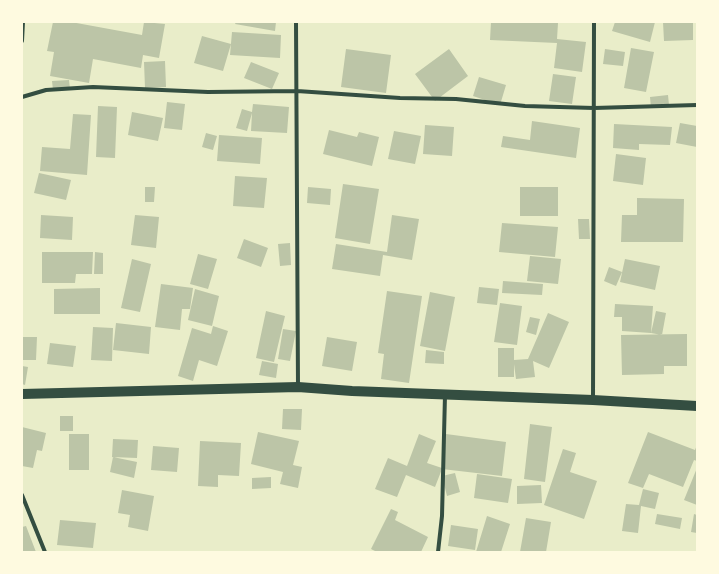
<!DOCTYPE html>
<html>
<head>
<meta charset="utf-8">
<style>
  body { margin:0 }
  #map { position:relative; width:719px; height:574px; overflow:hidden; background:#e9edc9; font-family:"DM Sans",sans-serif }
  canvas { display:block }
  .frame { position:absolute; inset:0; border:23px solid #fefae0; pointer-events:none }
</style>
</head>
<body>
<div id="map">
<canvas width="719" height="574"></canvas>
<div class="frame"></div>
</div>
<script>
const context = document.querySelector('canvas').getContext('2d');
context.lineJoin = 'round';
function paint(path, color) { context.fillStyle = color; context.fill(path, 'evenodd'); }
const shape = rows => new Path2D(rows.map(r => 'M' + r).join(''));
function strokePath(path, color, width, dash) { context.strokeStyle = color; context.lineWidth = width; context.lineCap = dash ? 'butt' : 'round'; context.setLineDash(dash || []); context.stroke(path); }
paint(shape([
  [53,22,71,22,142,35,144,22,165,24,159,58,143,55,141,68,93,59,89,83,50,76,54,52,47,51],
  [236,22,276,22,275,31,235,24],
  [491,22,558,23,557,39,586,42,582,72,554,68,557,43,490,40],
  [615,22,655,22,650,42,612,31],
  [663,22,693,22,693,40,664,41],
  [232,32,281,35,280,58,230,55],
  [202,36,231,44,223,71,194,63],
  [631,48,654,52,646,92,624,88],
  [346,49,391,55,386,93,341,87],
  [449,49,468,76,435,101,415,74],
  [605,49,625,52,623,66,603,64],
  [165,61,166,87,145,88,144,62],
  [251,62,279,73,272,89,244,78],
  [553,74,576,77,572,104,549,101],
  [479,77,506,85,500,105,473,96],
  [69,80,70,89,53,90,52,81],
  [668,95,669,105,651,108,650,97],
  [167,102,185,104,182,130,164,128],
  [253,104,289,107,287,133,251,131,252,113,247,131,236,128,242,109,252,112],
  [98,106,117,107,115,158,96,157],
  [132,112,163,118,158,141,128,135],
  [73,114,91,115,87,175,40,171,42,147,70,149],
  [532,121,580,128,576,158,501,147,503,136,530,140],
  [680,123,697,126,697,147,676,143],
  [614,124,672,127,670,145,639,144,639,150,613,148],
  [425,125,454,127,452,156,423,154],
  [329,130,357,137,359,132,379,137,372,166,323,154],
  [394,131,421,136,415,164,388,159],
  [206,133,217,136,213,150,202,147],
  [219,135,262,138,260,164,217,161],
  [616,154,646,158,643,185,613,181],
  [39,173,71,180,66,200,34,193],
  [235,176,267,178,264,208,233,206],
  [343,184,379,189,370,244,335,238],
  [145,187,155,187,154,202,145,202],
  [308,187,331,189,330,205,307,203],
  [520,187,558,187,558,216,520,216],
  [637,198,684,199,683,242,621,242,622,215,637,215],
  [41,215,73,217,72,240,40,238],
  [135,215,159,217,156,248,131,245],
  [392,215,419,219,412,260,383,255,380,276,332,269,336,244,387,252],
  [578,219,589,219,590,239,579,239],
  [502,223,558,227,555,257,499,252],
  [244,239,268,248,261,267,237,258],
  [290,243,291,265,280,266,278,244],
  [42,252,93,252,92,274,76,274,75,283,42,283],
  [95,252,103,253,103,274,94,274],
  [198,254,217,259,208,289,190,284],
  [530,256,561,259,558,284,527,281],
  [132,259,151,264,140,312,121,308],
  [625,259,660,266,655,290,620,282],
  [609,267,622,272,616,286,604,281],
  [503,281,543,284,542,295,502,293],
  [161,284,193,288,190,309,182,309,180,330,155,327],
  [479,287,499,289,497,305,477,303],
  [100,288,100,314,54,314,54,289],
  [195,289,219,296,212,326,188,320],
  [387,291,422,296,409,383,381,379,384,354,378,353],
  [430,292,455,297,445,351,420,346],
  [500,303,522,306,517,345,494,342],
  [615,304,653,306,651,333,622,331,622,317,614,317],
  [266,311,285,316,274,362,256,358],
  [656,311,666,313,662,335,651,333],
  [548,313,569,322,549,368,533,361,535,377,516,379,514,364,514,377,498,377,498,348,514,348,514,360,528,359],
  [530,317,540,319,536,335,526,332],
  [116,323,151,327,149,354,113,350],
  [213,326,228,331,217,366,199,360,193,381,178,376,192,328,211,334],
  [93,327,113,328,112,361,91,360],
  [283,329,296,331,290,361,278,359],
  [687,334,687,366,664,366,664,374,622,375,621,335],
  [22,337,37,337,36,360,22,360],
  [327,337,357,342,352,371,322,366],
  [50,343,76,346,73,367,47,364],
  [426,350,444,352,444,364,425,363],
  [262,361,278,364,276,378,259,375],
  [22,366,28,367,25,385,22,384],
  [283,409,302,409,301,430,282,429],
  [60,416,73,416,73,431,60,431],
  [530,424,552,427,545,482,524,479],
  [22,427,46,433,42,451,37,450,33,468,22,466],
  [258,432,299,441,293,465,302,467,298,488,280,484,283,472,251,464],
  [648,432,695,450,697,445,697,461,694,460,683,487,649,474,643,488,628,483],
  [69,434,89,434,89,470,69,470],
  [419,434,436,441,427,463,442,468,446,434,506,442,502,476,442,469,435,487,406,475,397,497,375,489,388,458,407,466],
  [113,439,138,440,137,458,112,457],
  [200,441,241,443,239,476,218,475,218,487,198,486],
  [153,446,179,448,177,472,151,470],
  [563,449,576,453,570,472,597,481,584,519,544,505],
  [113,457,137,462,134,478,110,472],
  [697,468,697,505,684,500],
  [455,473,460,492,447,496,442,476],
  [477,474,512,479,508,503,474,498],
  [271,477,271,488,252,489,252,478],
  [541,485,542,503,517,504,517,486],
  [643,489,659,493,655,509,641,506,638,533,622,531,626,504,639,505],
  [122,490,154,496,148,531,128,527,130,515,118,513],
  [391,509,398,512,395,520,428,537,421,552,377,552,371,549],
  [657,514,682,518,680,529,655,524],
  [694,514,697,515,697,533,691,532],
  [487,516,510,524,501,552,476,552],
  [526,518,551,522,546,552,520,552],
  [60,520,96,523,93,548,57,545],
  [451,525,478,529,475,550,448,546],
  [26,526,36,552,22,552,22,527]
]), '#bcc5a7');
strokePath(shape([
  [296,22,298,387],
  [22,41,23,22],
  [22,97,46,90,93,87,208,92,297,91,400,98,456,99,525,106,594,108,697,105],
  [593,400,594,22],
  [22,495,45,552],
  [438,552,442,516,445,395]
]), '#344e41', 4);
strokePath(shape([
  [22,394,298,387,352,391,593,400,697,406]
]), '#344e41', 10);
</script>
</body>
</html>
